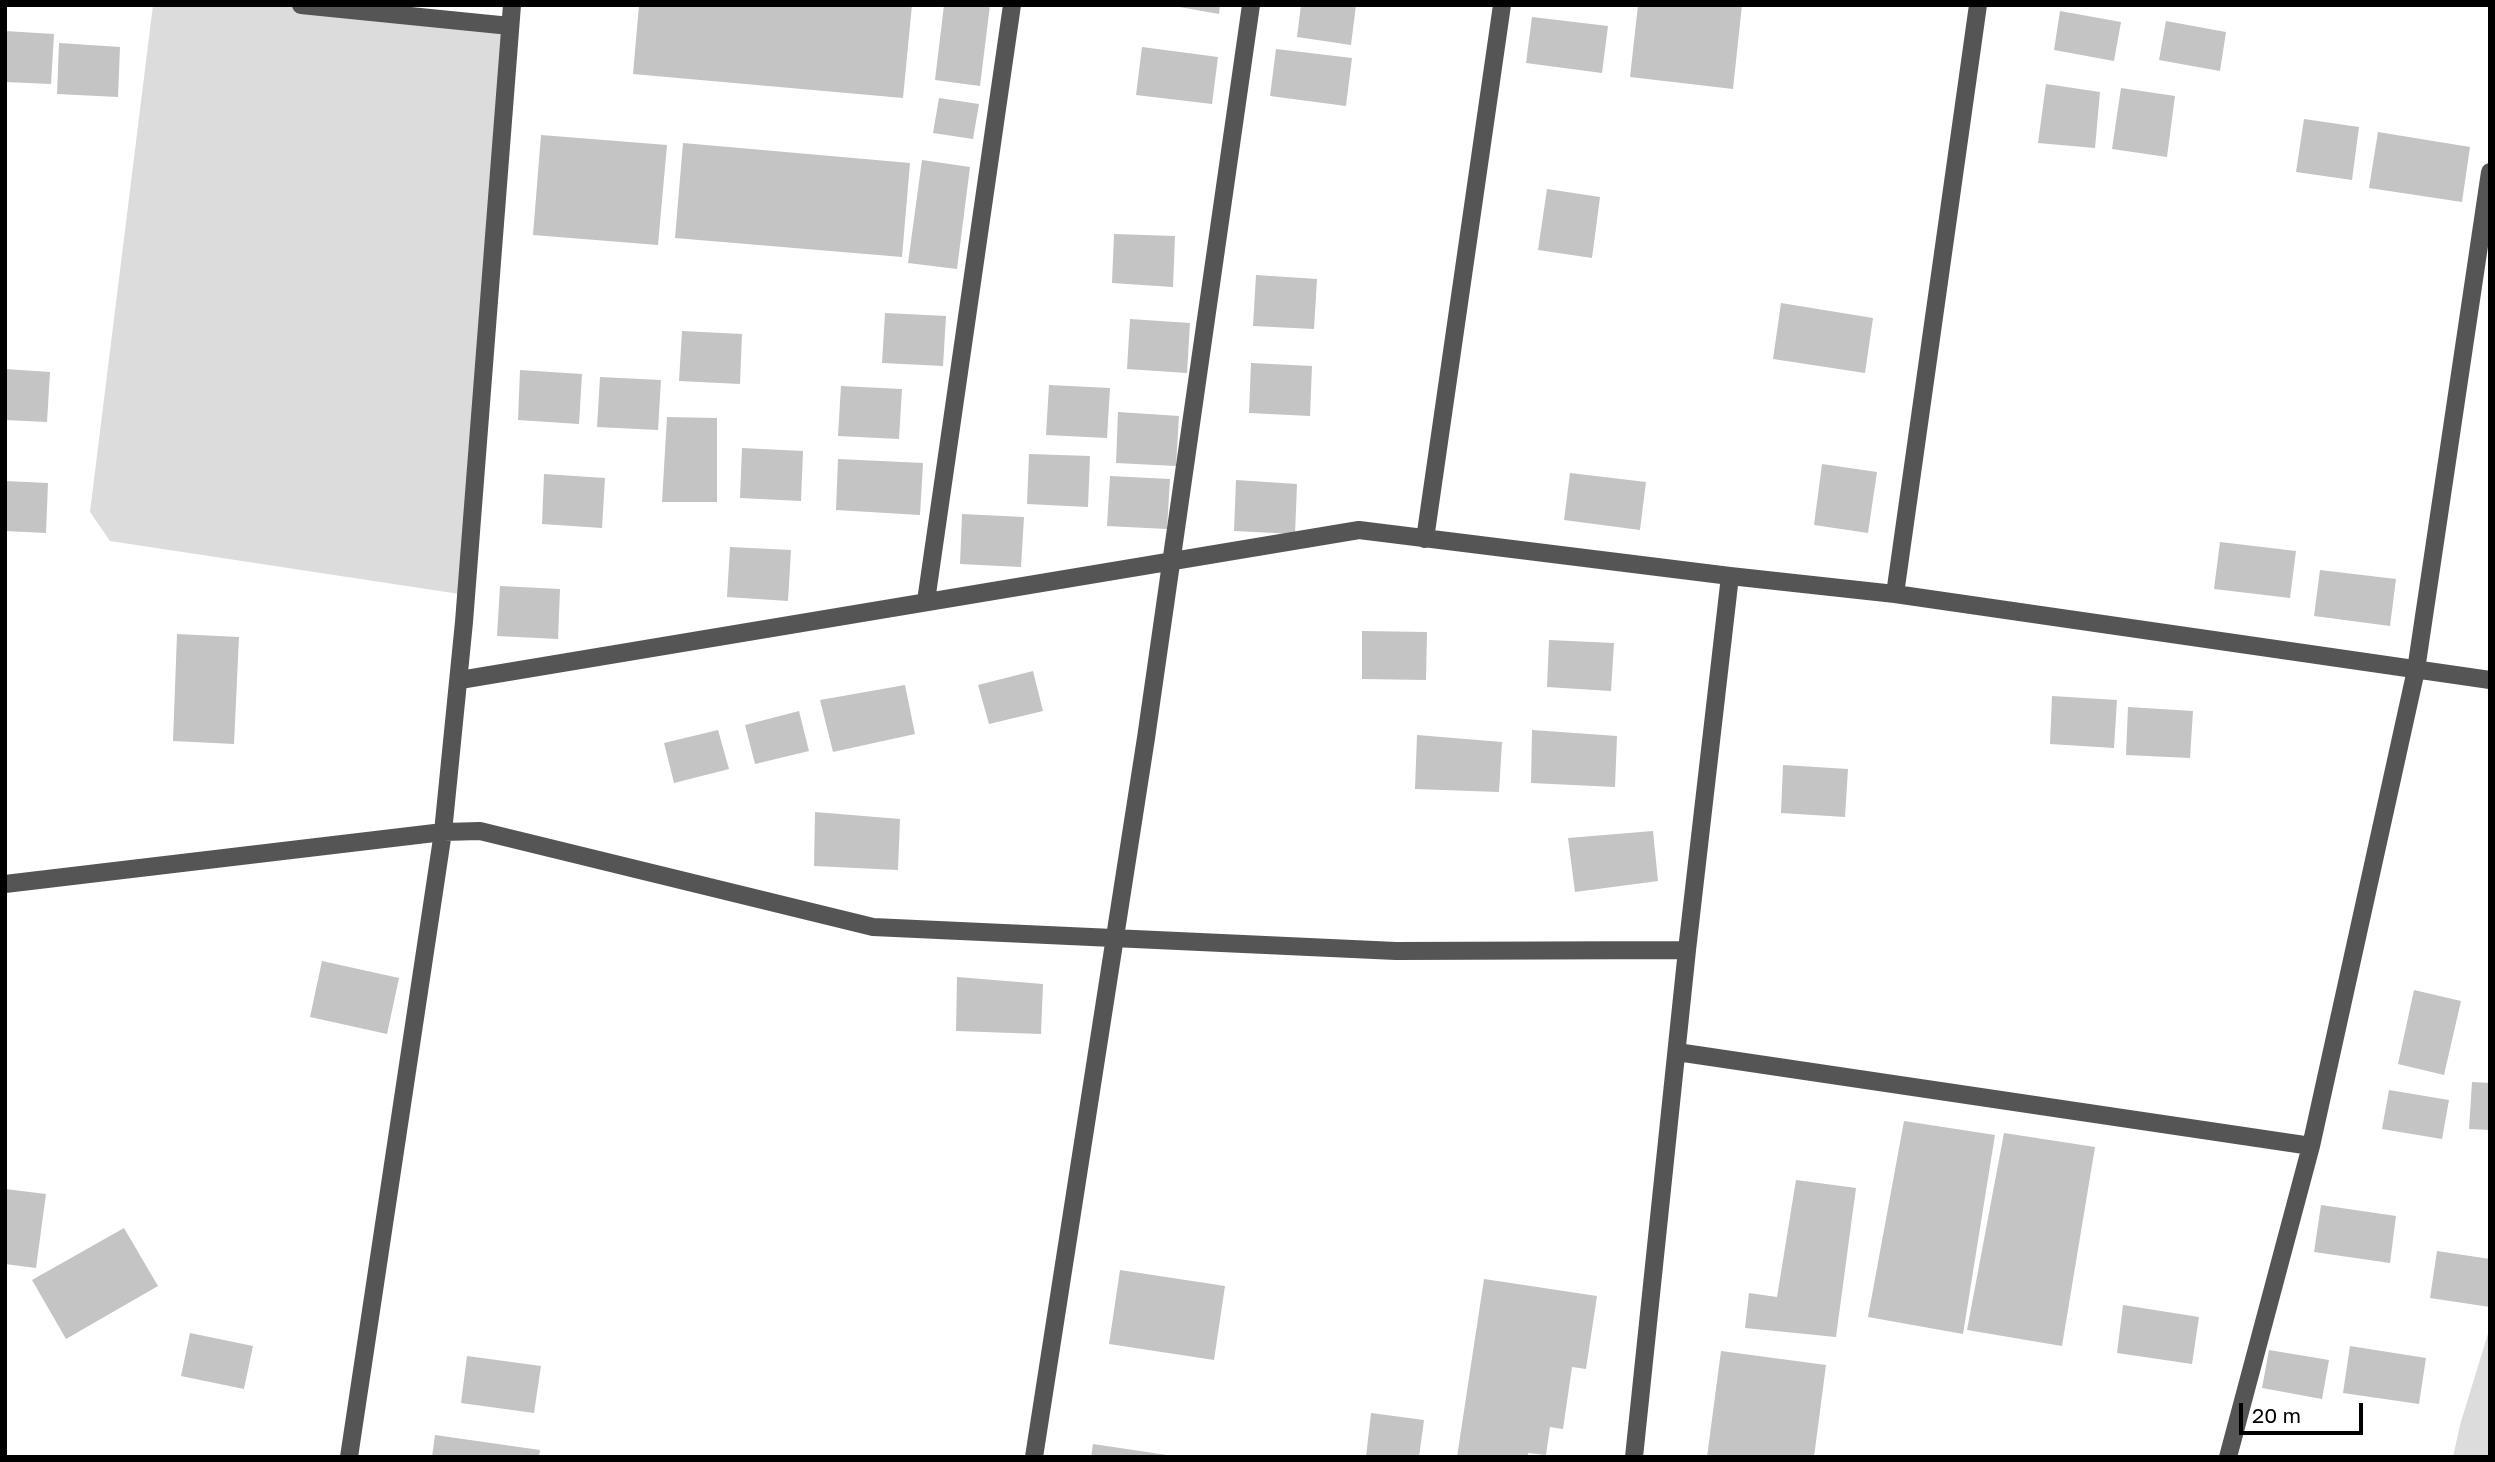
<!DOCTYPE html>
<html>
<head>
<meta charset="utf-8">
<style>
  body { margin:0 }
  #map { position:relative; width:2495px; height:1462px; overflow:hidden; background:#fff; font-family:"Golos Text",sans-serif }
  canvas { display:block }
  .frame { position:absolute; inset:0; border:7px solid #000; pointer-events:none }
  .scale { position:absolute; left:2239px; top:1403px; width:124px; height:32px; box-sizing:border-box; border:4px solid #000; border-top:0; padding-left:9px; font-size:21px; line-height:24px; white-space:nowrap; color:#000; -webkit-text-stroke:5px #fff; paint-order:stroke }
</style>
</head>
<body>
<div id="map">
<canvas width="2495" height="1462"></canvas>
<div class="frame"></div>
<div class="scale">20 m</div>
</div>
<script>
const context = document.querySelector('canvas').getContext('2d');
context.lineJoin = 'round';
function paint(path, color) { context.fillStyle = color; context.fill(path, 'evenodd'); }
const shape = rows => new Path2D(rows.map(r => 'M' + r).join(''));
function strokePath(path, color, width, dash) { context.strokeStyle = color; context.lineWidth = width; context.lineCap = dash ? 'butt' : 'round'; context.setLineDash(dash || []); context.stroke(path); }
paint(shape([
  [153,5,288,5,510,26,466,595,110,541,90,512],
  [2490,1327,2490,1457,2453,1457,2460,1425]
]), '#dcdcdc');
paint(shape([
  [639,5,912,5,903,98,633,74],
  [944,5,990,5,980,86,935,80],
  [1168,5,1220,5,1219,14],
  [1301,5,1356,5,1351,45,1297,37],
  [1638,5,1742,5,1733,89,1630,77],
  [2060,11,2121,22,2114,61,2054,50],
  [1532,17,1608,26,1602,73,1526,63],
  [2166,21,2226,32,2220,71,2159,60],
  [5,31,54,34,51,84,5,82],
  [59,43,120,47,118,97,57,94],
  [1142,47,1218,57,1212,104,1136,95],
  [1276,49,1352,58,1346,106,1270,96],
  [2046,84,2100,92,2095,148,2038,143],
  [2121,88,2175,96,2167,157,2112,149],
  [939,98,979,104,973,139,933,133],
  [2304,119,2359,127,2352,180,2296,172],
  [2378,132,2470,147,2462,202,2369,188],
  [541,135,667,145,658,245,533,235],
  [683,143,910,163,902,257,675,238],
  [922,160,970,167,957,269,908,263],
  [1547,189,1600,197,1592,258,1538,250],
  [1114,234,1175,236,1173,287,1112,283],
  [1256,275,1317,279,1314,329,1253,326],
  [1781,303,1873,318,1865,373,1773,359],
  [885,313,946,316,943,366,882,363],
  [1130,319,1190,323,1187,373,1127,369],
  [682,331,742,334,740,384,679,381],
  [1251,363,1312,366,1310,416,1249,413],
  [5,369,50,372,47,422,5,420],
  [520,370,582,374,579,424,518,420],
  [600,377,661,380,658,430,597,427],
  [1049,385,1110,388,1107,438,1046,435],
  [841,386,902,389,899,439,838,436],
  [1118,412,1179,416,1176,466,1116,463],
  [667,417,717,418,717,502,662,502],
  [742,448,803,451,801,501,740,498],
  [1029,454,1090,456,1088,507,1027,504],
  [838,459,923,463,920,515,836,510],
  [1822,464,1877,472,1868,533,1814,525],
  [1570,473,1646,482,1640,530,1564,520],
  [544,474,605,478,602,528,542,524],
  [1110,476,1170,479,1167,529,1107,526],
  [1236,480,1297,484,1295,534,1234,531],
  [5,481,48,483,46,533,5,531],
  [962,514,1024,517,1021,567,960,564],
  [2220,542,2296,551,2290,598,2214,589],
  [730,547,791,550,788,601,727,597],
  [2320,570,2396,579,2390,626,2314,616],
  [500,586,560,589,558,639,497,636],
  [1362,631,1427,632,1426,680,1362,679],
  [177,634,239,637,234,744,173,741],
  [1549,640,1614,643,1611,691,1547,687],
  [1033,671,1043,711,989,724,978,685],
  [905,685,915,734,833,752,820,700],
  [2052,696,2117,700,2114,748,2050,744],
  [2128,707,2193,711,2190,758,2126,755],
  [799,711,809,751,755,764,745,725],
  [718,730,729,769,674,783,664,743],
  [1532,730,1617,736,1615,787,1531,783],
  [1417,735,1502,742,1499,792,1415,789],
  [1783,765,1848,769,1845,817,1781,813],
  [815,812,900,819,898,870,814,866],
  [1653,831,1658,881,1575,892,1568,838],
  [322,961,399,978,387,1034,310,1017],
  [957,977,1043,984,1041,1034,956,1031],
  [2414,990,2461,1001,2444,1075,2398,1064],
  [2472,1082,2490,1083,2490,1130,2469,1129],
  [2389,1090,2449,1100,2442,1139,2382,1129],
  [1904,1121,1995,1135,1963,1334,1868,1317],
  [2004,1133,2095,1147,2062,1346,1967,1330],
  [1796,1180,1856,1188,1836,1337,1745,1328,1749,1293,1777,1297],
  [5,1189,46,1194,36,1268,5,1264],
  [2321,1205,2396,1216,2390,1263,2314,1252],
  [124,1228,158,1286,66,1339,32,1280],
  [2437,1251,2490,1259,2490,1307,2430,1298],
  [1120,1270,1225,1286,1214,1360,1109,1344],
  [1484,1279,1597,1296,1586,1369,1572,1367,1563,1429,1550,1427,1546,1455,1528,1453,1528,1457,1457,1457],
  [2123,1305,2199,1317,2192,1364,2117,1353],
  [190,1333,253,1346,244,1389,181,1376],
  [2350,1346,2426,1358,2419,1404,2343,1393],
  [2269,1350,2329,1360,2322,1399,2262,1388],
  [1721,1351,1826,1365,1814,1457,1707,1457],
  [467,1356,541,1366,534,1413,461,1403],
  [1371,1413,1424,1420,1419,1457,1366,1457],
  [435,1435,540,1450,539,1457,432,1457],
  [1093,1444,1167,1455,1167,1457,1091,1457]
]), '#c4c4c4');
strokePath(shape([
  [301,5,510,26],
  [1425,539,1502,5],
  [1895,594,1978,5],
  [926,601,1012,5],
  [460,680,1359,530,1730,576,1895,594,2490,680],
  [5,884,443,832,480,831,873,927,1396,951,1687,950],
  [1677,1052,2311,1146],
  [349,1457,443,832,464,622,512,5],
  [1034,1457,1146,738,1251,5],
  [1634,1457,1687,950,1730,576],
  [2228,1457,2311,1146,2416,670,2490,172]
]), '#555', 18);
</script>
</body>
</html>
